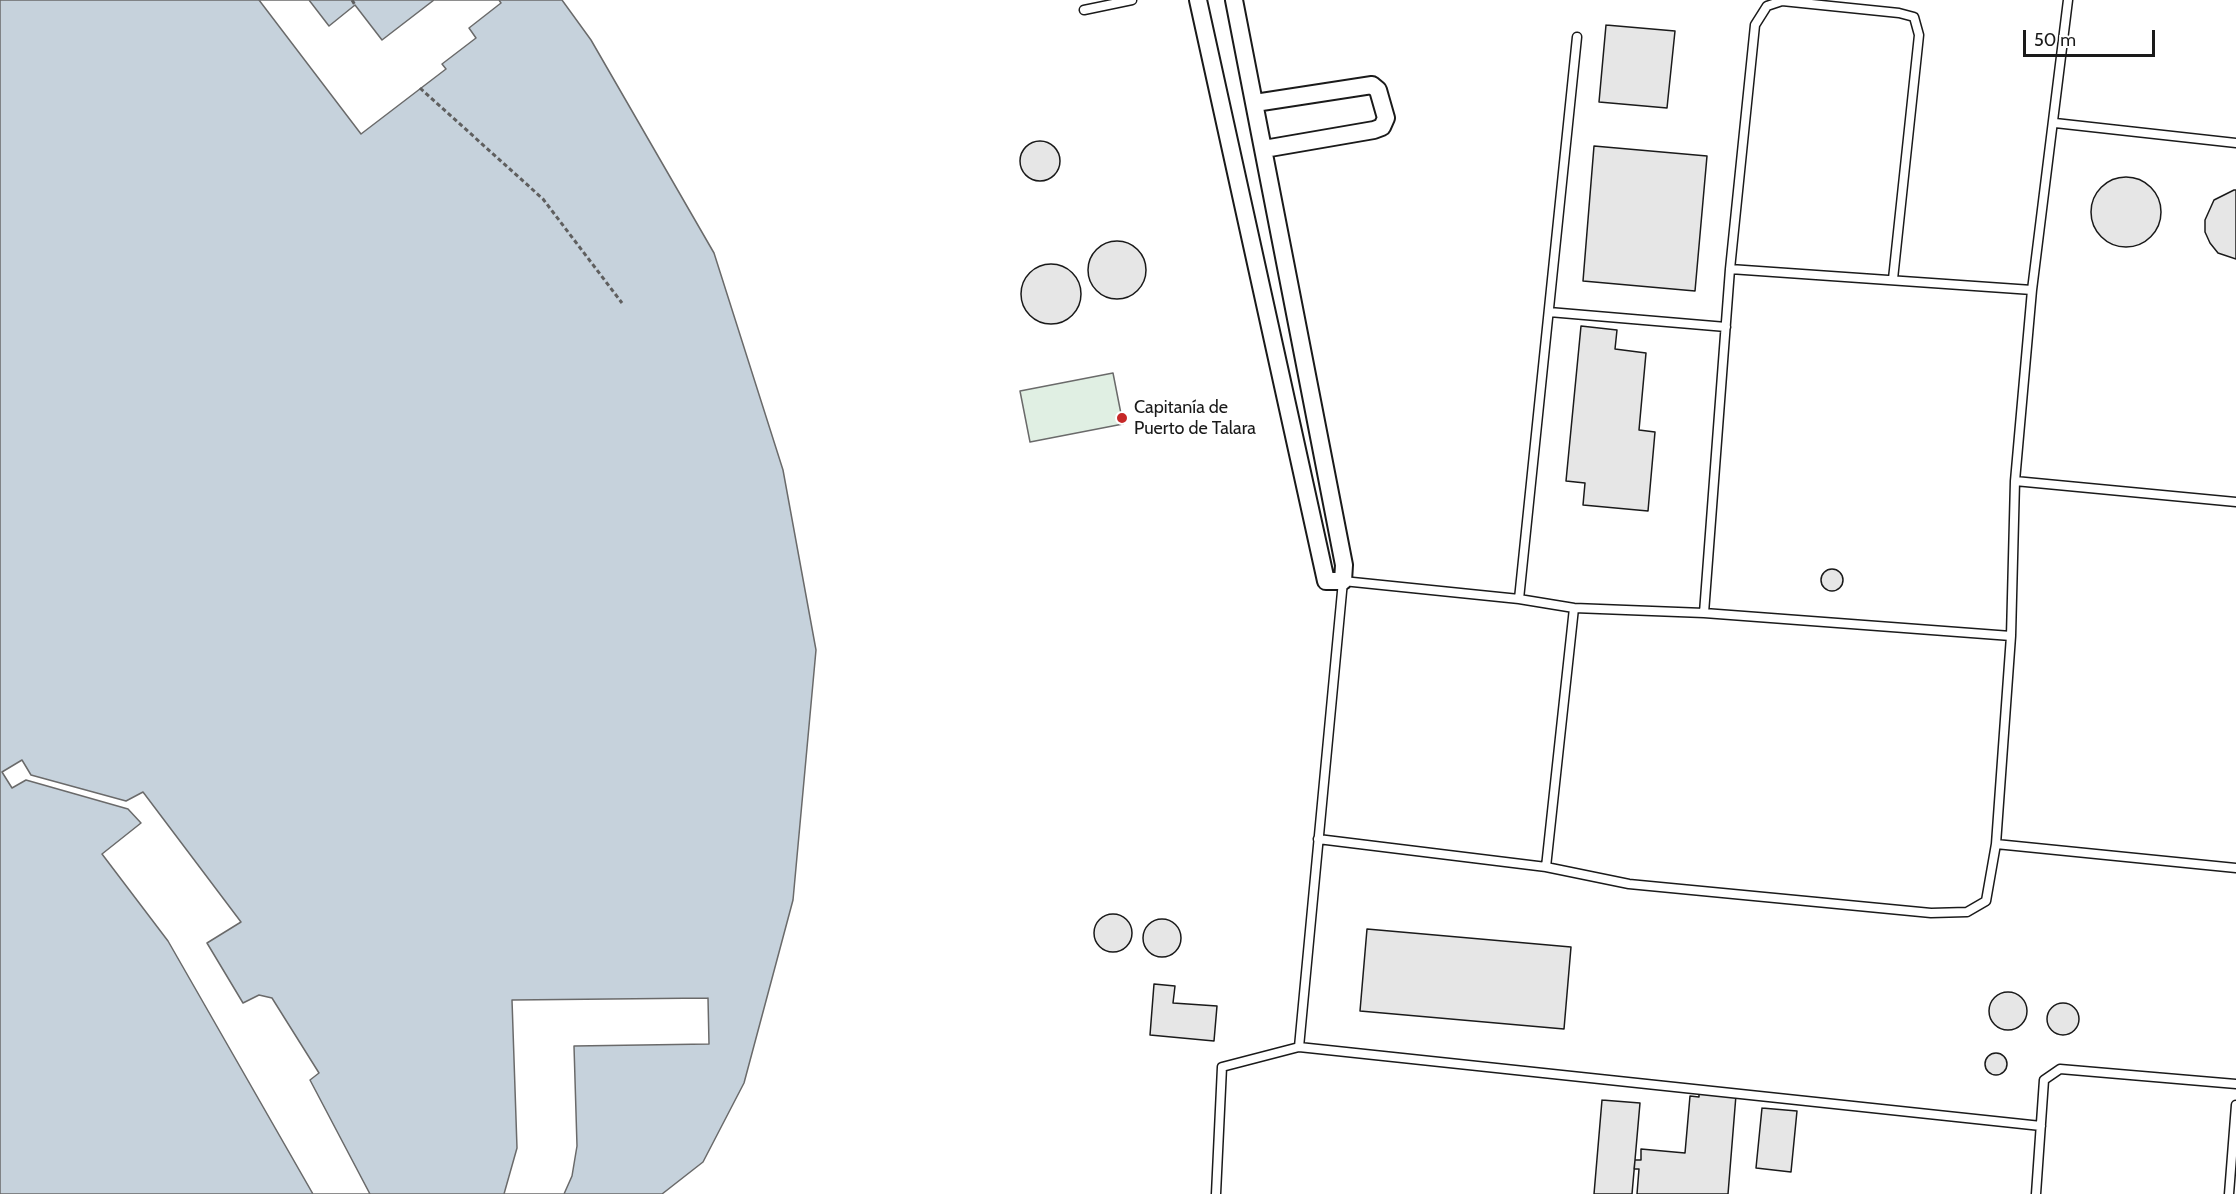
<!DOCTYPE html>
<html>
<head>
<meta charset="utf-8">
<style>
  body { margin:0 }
  #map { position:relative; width:2236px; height:1194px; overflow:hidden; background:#fff; font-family:Cabin,sans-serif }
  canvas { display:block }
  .scale { position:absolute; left:2023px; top:30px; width:132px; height:27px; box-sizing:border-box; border:3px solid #1a1a1a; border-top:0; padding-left:8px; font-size:18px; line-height:21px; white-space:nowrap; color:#1a1a1a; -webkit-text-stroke:4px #fff; paint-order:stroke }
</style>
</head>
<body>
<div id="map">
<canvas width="2236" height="1194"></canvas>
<div class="scale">50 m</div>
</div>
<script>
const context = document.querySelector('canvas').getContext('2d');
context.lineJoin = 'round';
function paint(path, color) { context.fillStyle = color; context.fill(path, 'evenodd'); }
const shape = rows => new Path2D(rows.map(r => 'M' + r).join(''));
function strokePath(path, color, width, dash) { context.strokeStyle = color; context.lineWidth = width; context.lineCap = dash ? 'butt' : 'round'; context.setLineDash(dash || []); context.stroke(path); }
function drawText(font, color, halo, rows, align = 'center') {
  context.font = font + ' Cabin,sans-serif'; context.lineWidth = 4.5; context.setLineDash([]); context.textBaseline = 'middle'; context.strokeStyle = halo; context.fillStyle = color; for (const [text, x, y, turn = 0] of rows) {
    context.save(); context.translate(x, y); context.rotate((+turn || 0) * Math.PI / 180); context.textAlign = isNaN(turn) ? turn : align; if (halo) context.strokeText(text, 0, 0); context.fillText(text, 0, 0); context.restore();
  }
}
const green = shape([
  [1113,373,1123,424,1030,442,1020,391,1113,373]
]);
paint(green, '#e0efe3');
strokePath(green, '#6a6a6a', 1.5);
const water = shape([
  [0,0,562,0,591,40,714,253,783,470,816,650,793,900,744,1083,703,1162,662,1194,0,1194,0,0]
]);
paint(water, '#c6d2dc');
strokePath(water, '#6a6a6a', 1.5);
const pier = shape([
  [259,0,309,0,329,26,355,5,382,40,434,0,499,0,501,3,469,28,476,38,442,64,446,69,361,134,259,0],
  [22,760,31,775,126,801,143,792,241,922,207,943,243,1003,259,995,272,998,319,1073,310,1080,370,1194,313,1194,168,941,102,854,141,823,128,809,26,780,12,788,2,772,22,760],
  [708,998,709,1044,574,1046,577,1146,572,1176,564,1194,504,1194,517,1148,512,1000,708,998]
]);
paint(pier, '#fff');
strokePath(pier, '#6a6a6a', 1.5);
const building = shape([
  [1606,25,1675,31,1667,108,1599,102,1606,25],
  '1020 161a20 20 0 1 1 40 0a20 20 0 1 1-40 0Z',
  [1594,146,1707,156,1695,291,1583,281,1594,146],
  '2091 212a35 35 0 1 1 70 0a35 35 0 1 1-70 0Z',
  [2234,190,2236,190,2236,259,2218,253,2210,243,2205,232,2205,220,2214,200,2234,190],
  '1088 270a29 29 0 1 1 58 0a29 29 0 1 1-58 0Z',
  '1021 294a30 30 0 1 1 60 0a30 30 0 1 1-60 0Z',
  [1581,326,1617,330,1615,349,1646,353,1639,430,1655,432,1648,511,1583,505,1585,483,1566,481,1581,326],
  '1821 580a11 11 0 1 1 22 0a11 11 0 1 1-22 0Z',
  '1094 933a19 19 0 1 1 38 0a19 19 0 1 1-38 0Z',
  '1143 938a19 19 0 1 1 38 0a19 19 0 1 1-38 0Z',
  [1367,929,1571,947,1564,1029,1360,1011,1367,929],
  [1154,984,1175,986,1173,1003,1217,1006,1214,1041,1150,1035,1154,984],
  '1989 1011a19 19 0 1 1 38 0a19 19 0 1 1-38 0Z',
  '2047 1019a16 16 0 1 1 32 0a16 16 0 1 1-32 0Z',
  '1985 1064a11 11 0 1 1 22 0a11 11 0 1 1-22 0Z',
  [1699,1092,1736,1095,1728,1194,1637,1194,1639,1169,1634,1169,1635,1160,1641,1160,1641,1149,1685,1153,1690,1096,1699,1097,1699,1092],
  [1602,1100,1640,1103,1632,1194,1594,1194,1602,1100],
  [1762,1108,1797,1111,1791,1172,1756,1168,1762,1108]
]);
paint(building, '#e6e6e6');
strokePath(building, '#1a1a1a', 1.5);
const service = shape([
  [1084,10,1132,0],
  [2055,123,2236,143],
  [1730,269,2032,290],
  [1549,312,1726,327],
  [2015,481,2236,502],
  [1519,599,1577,37],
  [1704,613,1730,269,1755,25,1767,6,1782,1,1899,13,1914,17,1919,35,1893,279],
  [1318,839,1546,867,1574,608],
  [1996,844,2236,868],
  [1546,867,1629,884,1931,913,1967,912,1986,901,1996,844,2011,636,2015,481,2032,290,2068,0],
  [1299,1047,1343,581,1519,599,1574,608,1704,613,2011,636],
  [1216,1194,1222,1067,1299,1047,2041,1126],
  [2036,1194,2044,1080,2060,1069,2236,1084],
  [2229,1194,2236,1105]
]);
const minor = shape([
  [1198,0,1326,581,1343,581,1344,565,1234,0],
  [1255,103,1372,85,1378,90,1386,118,1382,127,1374,130,1264,149]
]);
strokePath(service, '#1a1a1a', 11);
strokePath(minor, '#1a1a1a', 20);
strokePath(shape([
  [352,0,355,5],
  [420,88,543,199,622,303]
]), '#5f5f5f', 3, [4.5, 3]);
strokePath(service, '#fff', 8);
strokePath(minor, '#fff', 16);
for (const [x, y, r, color] of [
  [1122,418,6,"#c62828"]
]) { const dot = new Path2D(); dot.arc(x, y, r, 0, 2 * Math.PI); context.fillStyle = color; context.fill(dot); strokePath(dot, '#fff', 2); }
drawText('18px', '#1a1a1a', '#fff', [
  ["Capitanía de",1134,408],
  ["Puerto de Talara",1134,429]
], 'left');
</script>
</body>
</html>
